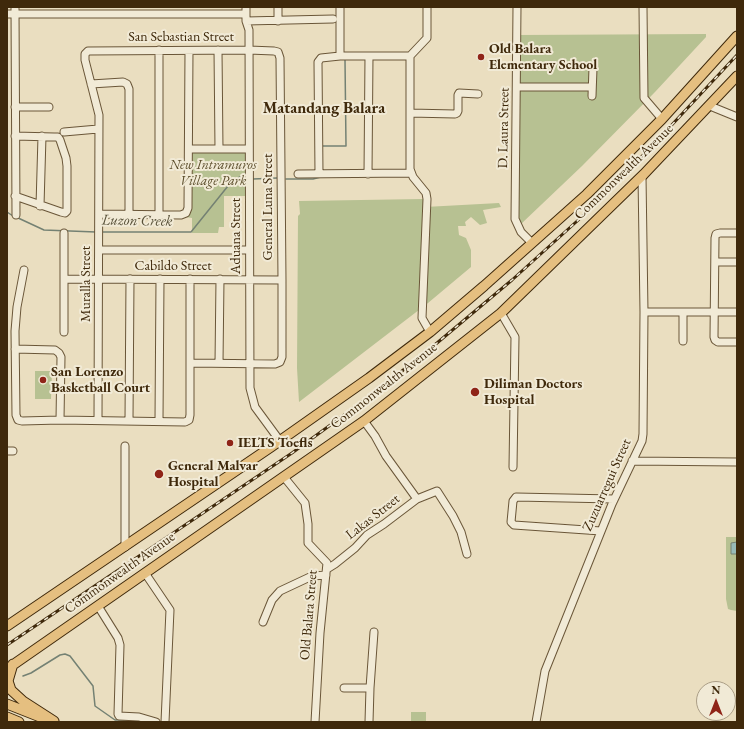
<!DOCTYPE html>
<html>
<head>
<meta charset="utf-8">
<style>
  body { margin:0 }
  #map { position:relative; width:744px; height:729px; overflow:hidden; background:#eadec0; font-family:"EB Garamond",serif }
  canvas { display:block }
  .frame { position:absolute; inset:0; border:8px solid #3f290b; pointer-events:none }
  .north { position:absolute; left:696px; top:681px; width:40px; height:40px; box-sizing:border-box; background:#f1ead6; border:1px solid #aa9d85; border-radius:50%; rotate:0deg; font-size:11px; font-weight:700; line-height:16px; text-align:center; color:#3f290b }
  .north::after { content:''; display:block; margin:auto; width:14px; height:18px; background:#8f2418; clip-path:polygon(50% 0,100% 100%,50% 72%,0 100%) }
</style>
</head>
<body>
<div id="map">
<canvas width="744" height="729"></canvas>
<div class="frame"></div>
<div class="north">N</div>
</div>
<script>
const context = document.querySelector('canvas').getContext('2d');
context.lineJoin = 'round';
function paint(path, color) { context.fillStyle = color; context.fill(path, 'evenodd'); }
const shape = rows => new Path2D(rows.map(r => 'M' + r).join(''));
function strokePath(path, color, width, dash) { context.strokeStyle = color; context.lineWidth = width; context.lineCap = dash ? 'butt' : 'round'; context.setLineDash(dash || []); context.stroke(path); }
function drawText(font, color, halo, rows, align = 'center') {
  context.font = font + ' "EB Garamond",serif'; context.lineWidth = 4; context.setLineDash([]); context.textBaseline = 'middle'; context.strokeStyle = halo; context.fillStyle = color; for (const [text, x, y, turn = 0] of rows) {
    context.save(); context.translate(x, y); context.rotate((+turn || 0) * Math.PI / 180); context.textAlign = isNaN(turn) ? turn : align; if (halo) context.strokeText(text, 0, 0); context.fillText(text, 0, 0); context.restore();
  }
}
paint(shape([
  [706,34,706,37,655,92,582,166,521,224,517,220,519,35],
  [191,151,247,151,248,196,224,196,224,227,219,227,218,233,192,233,192,218,185,217],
  [423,199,425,207,499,203,501,207,483,210,487,223,480,225,471,217,465,222,466,226,458,226,459,235,466,238,471,250,471,267,428,303,299,402,297,368,298,216,300,214,299,201],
  [35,371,52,371,51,399,35,399],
  [726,537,737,537,737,611,731,610,728,609,726,599],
  [411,712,426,712,426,722,411,722]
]), '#b7c192');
const water = shape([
  [737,542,737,554,731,554,731,543,737,542]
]);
paint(water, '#98bbb8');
strokePath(water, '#748173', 1);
strokePath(shape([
  [322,146,346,146,345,60],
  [253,179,277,178],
  [286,179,313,179,321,177],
  [7,212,13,216],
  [16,217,44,230,96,232],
  [101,232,191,232,232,181,240,177,246,177],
  [23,676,31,673,60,655,65,654,70,656,93,686,95,706,115,720,138,720]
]), '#748173', 1.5);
const minor = shape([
  [15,7,16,215],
  [246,7,246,21,249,30,250,388,255,407,280,441],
  [517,7,515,219,521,232,532,243],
  [643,7,644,98,662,119],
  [7,14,246,14],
  [246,21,333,19],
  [278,21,278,7],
  [159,50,159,214],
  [218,50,219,149],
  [340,56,340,7],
  [410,56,410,169,413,177,426,193,427,199,422,318,430,332],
  [410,56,427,38,427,7],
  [91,84,123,82,127,84,129,89,129,214],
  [517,87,592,87],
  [592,96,593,68],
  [710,106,737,117],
  [15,107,49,107],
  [410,113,455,114,457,113,458,111,458,95,459,93,478,94],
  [64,132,98,129],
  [15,136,54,137,58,137,60,140,66,158,67,166,67,211,65,213,61,212,15,196],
  [189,149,249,149],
  [298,174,411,173],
  [319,174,318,62,321,58,340,56,410,56],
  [368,174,369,56],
  [40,206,42,136],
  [99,214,181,215,186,213,188,208,189,51],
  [64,233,64,332],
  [737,233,720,233,716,234,715,238,714,337,715,340,718,342,737,342],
  [99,250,249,250],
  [715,262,737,262],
  [24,270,17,307,15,331,16,415,18,420,22,421,60,420,185,422,189,420,190,415,190,279],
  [64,279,282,280],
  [644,312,737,312],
  [683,312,683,341],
  [501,313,515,337,513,467],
  [15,349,55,350,59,353,61,357,60,420],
  [219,363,220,279],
  [98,420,99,115,85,60,85,54,88,51,249,50,274,51,278,52,280,58,282,280,282,357,280,362,275,364,190,363],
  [129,420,130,279],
  [159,420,160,279],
  [364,421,375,436,386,456,417,499],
  [125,446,125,547],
  [7,451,13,451],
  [632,461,737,462],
  [284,477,305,503,308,524,308,543,327,563,320,633,315,722],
  [601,531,514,525,511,522,513,501,516,497,614,499],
  [327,569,335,564,355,548,367,535,384,524,417,499,437,491,453,516,461,532,467,554],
  [145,573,170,610,165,722],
  [98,606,118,638,120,645,118,714,119,716,139,717,156,722],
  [263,622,272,600,280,591,312,576,326,575],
  [344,688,370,688],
  [369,722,370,688,374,632],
  [536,722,545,671,612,504,642,441,643,434,644,312,642,176]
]);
const major = shape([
  [7,626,271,447,369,378,430,332,484,286,587,194,662,119,737,36],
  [13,664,8,681,11,690,23,701,54,721],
  [7,669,364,421,501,313,644,174,737,76],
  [7,704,45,719],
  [7,717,19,722]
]);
strokePath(minor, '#6a5638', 9);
strokePath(major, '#3f290b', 11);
strokePath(minor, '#f1ead6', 7);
strokePath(major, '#e5bf80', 9);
const rail = shape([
  [7,645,292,453,377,391,437,343,512,280,586,213,654,144,737,55]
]);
strokePath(rail, '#3f290b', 3);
strokePath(rail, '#f1ead6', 1.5, [4.5]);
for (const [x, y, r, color] of [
  [481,57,4,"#8f2418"],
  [43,380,4,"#8f2418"],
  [475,392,5,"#8f2418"],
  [230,443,4,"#8f2418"],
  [159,474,5,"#8f2418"]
]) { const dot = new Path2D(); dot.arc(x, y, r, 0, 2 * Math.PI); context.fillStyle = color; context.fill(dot); strokePath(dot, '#f1ead6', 1.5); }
drawText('14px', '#3f290b', '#f1ead6', [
  ["San Sebastian Street",181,37],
  ["D. Laura Street",504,128,-89],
  ["Commonwealth Avenue",624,172,-44],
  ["General Luna Street",268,207,-90],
  ["Aduana Street",236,236,-90],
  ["Cabildo Street",173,266],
  ["Muralla Street",86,284,-90],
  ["Commonwealth Avenue",384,386,-38],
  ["Zuzuarregui Street",607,485,-66],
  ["Lakas Street",373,517,-38],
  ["Commonwealth Avenue",120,573,-35],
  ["Old Balara Street",309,615,-85]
]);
drawText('bold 14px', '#3f290b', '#f1ead6', [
  ["Old Balara",489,49],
  ["Elementary School",489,65],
  ["San Lorenzo",51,372],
  ["Basketball Court",51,388],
  ["Diliman Doctors",484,384],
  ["Hospital",484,400],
  ["IELTS Toefls",238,443],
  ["General Malvar",168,466],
  ["Hospital",168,482]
], 'left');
drawText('italic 14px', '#5d4f2d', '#f1ead6', [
  ["New Intramuros",213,165],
  ["Village Park",213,181]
]);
drawText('italic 15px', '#554e36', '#f1ead6', [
  ["Luzon Creek",137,221,1]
]);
drawText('bold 16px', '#3f290b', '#f1ead6', [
  ["Matandang Balara",324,109]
]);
</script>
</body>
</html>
